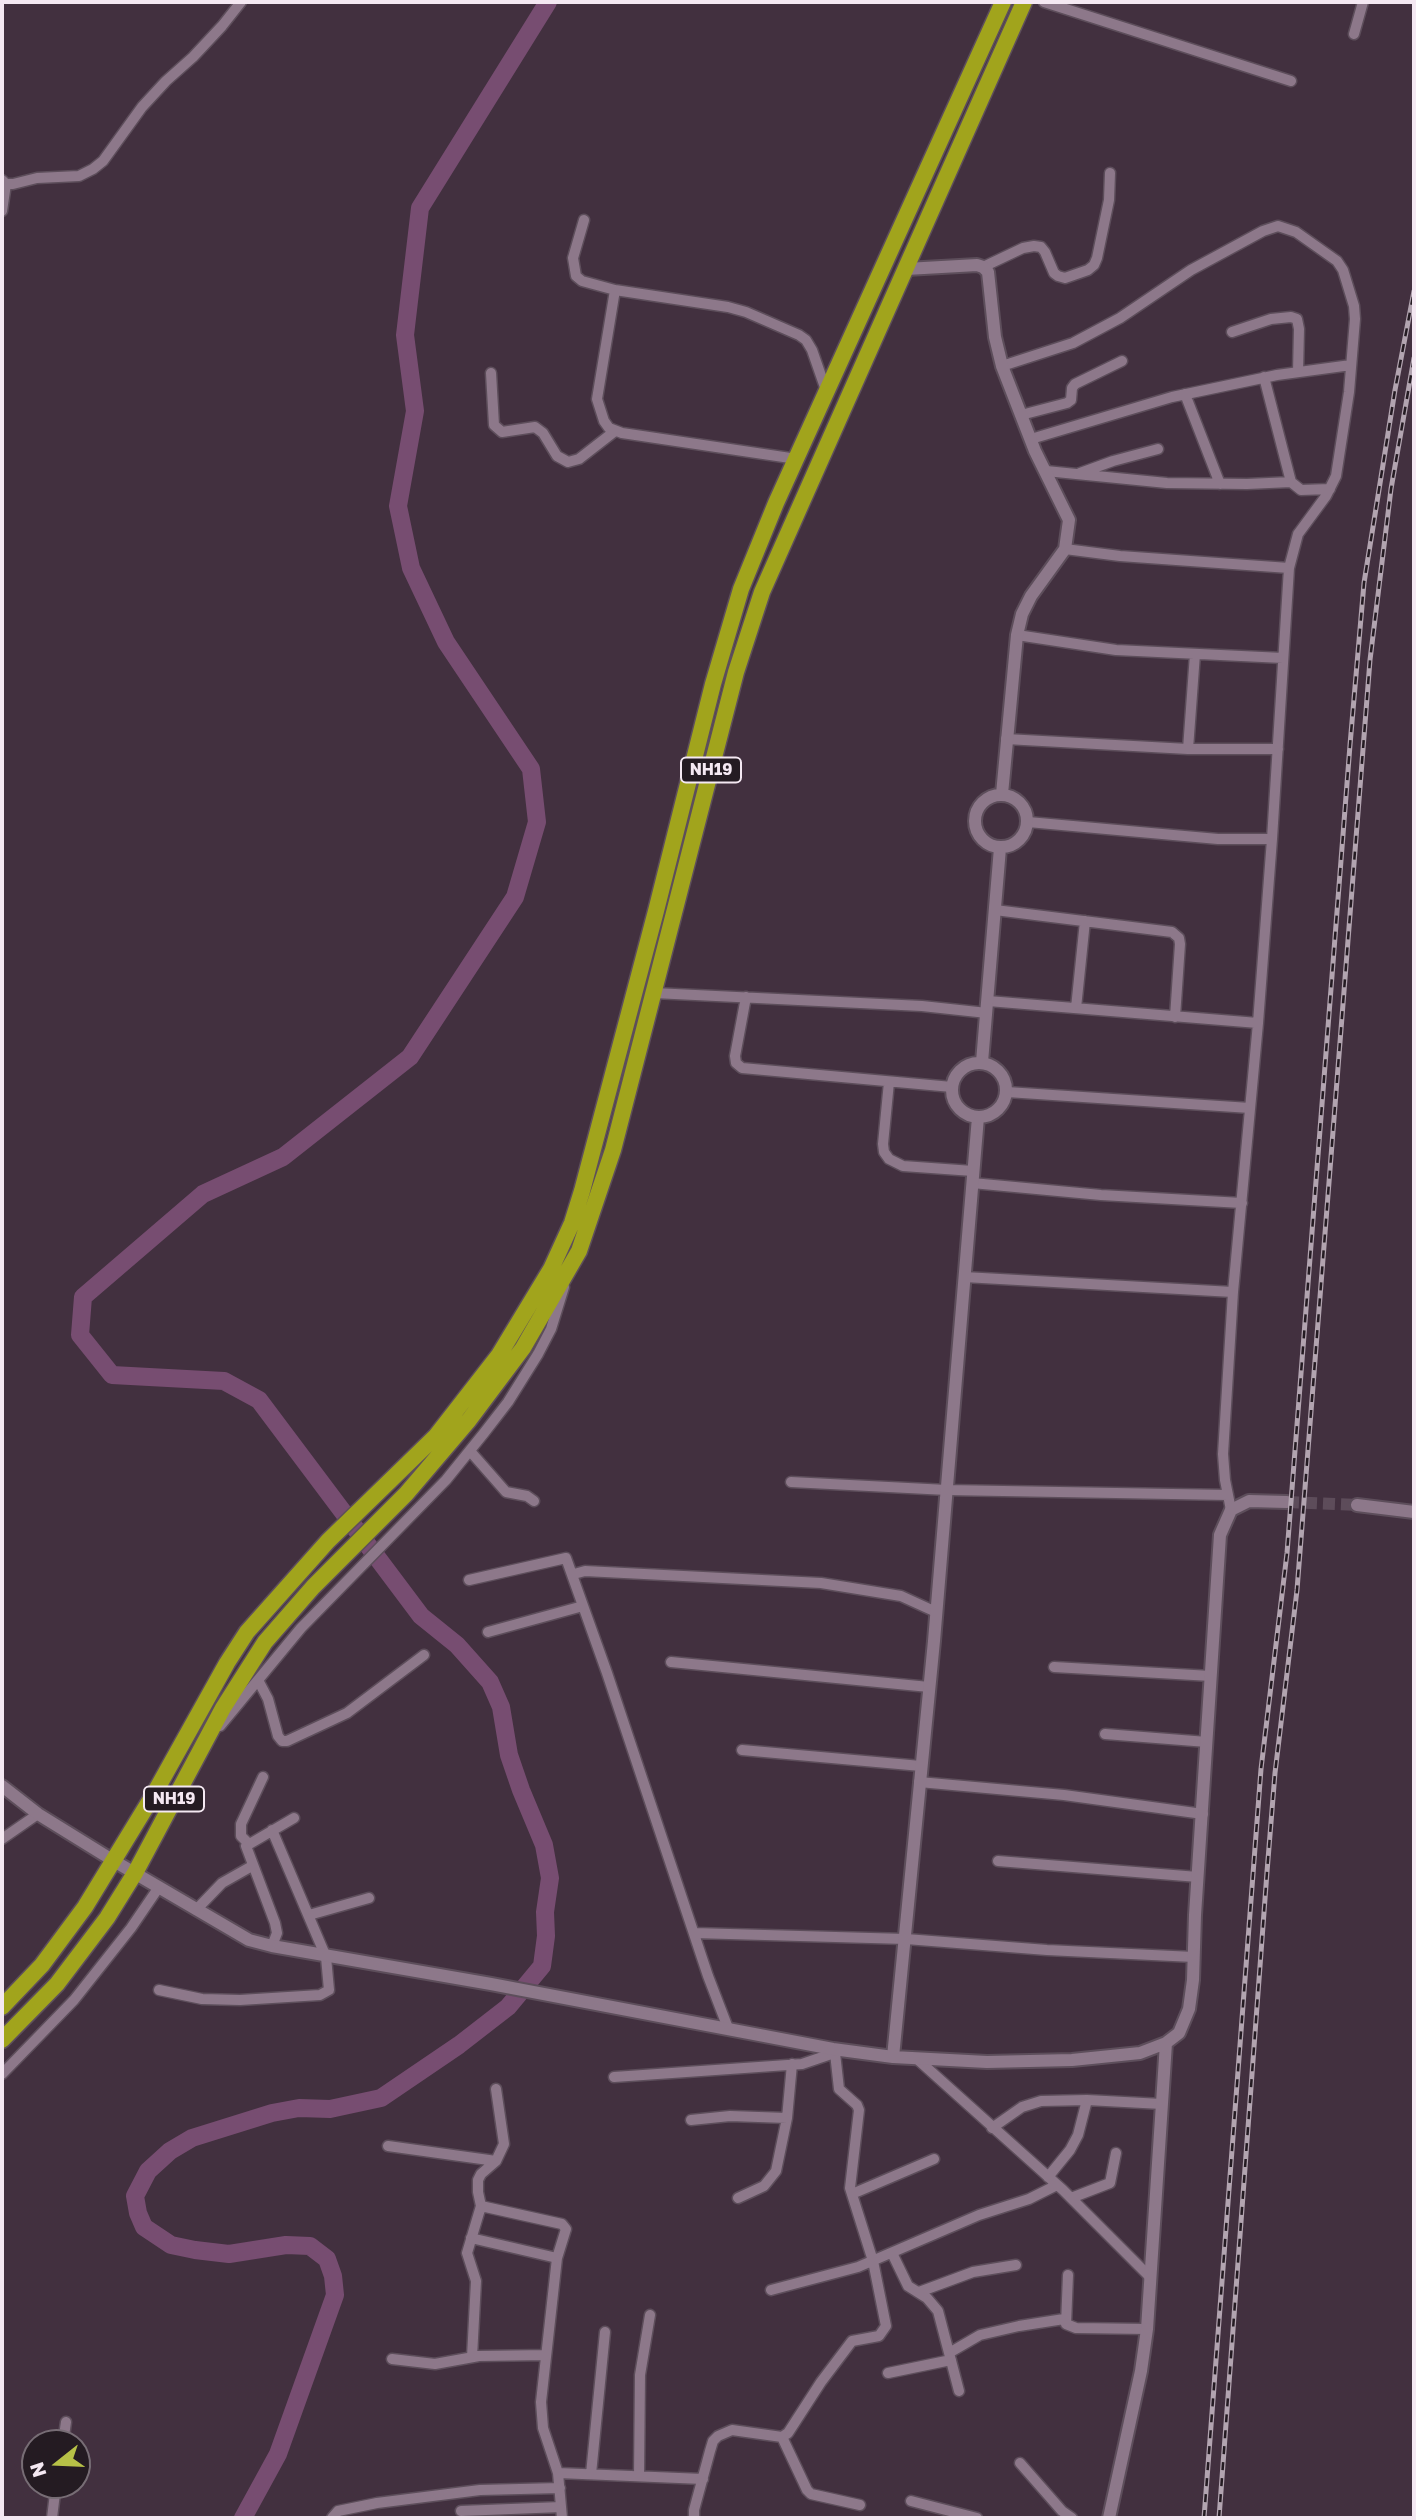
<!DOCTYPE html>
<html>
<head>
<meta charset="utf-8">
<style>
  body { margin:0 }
  #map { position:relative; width:1416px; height:2520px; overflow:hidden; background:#42303f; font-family:"Golos Text",sans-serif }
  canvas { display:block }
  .frame { position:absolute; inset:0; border:4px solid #f4e8f2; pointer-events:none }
  .north { position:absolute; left:21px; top:2429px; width:70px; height:70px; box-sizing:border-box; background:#241b22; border:2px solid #776d75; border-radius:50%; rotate:252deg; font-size:19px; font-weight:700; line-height:28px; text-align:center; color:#f4e8f2 }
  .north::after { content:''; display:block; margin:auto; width:24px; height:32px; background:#b7c147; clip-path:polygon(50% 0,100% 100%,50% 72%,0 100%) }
</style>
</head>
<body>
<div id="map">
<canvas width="1416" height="2520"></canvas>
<div class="frame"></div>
<div class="north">N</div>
</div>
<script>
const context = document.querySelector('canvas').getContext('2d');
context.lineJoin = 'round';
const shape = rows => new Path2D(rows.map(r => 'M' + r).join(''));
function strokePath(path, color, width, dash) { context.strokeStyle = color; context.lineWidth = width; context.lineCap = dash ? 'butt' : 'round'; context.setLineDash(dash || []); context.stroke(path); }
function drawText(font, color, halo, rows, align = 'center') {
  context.font = font + ' "Golos Text",sans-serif'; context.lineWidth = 7; context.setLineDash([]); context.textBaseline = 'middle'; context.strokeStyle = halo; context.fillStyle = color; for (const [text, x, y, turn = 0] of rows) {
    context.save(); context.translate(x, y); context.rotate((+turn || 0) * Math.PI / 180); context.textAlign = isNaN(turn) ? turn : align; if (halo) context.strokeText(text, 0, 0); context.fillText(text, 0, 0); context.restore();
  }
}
strokePath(shape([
  [243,2518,278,2454,335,2295,333,2276,327,2259,310,2246,286,2245,229,2254,195,2250,171,2245,144,2227,138,2213,135,2196,148,2171,170,2151,192,2138,272,2113,299,2108,330,2109,381,2098,459,2045,508,2007,542,1966,546,1936,545,1912,550,1878,544,1845,521,1790,509,1755,501,1707,490,1682,457,1645,421,1616,259,1400,224,1381,112,1375,80,1335,83,1297,203,1194,283,1157,410,1057,515,897,537,822,531,769,446,642,411,568,398,506,415,411,405,335,420,208,548,2]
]), '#774d71', 18);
strokePath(shape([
  [1287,1502,1357,1505]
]), '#5d4c5a', 12, [12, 6]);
const minor = shape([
  [1044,2,1291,81],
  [1354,34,1363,2],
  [2,180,6,184,13,184,37,178,79,176,93,169,103,161,142,107,166,81,193,57,222,26,241,2],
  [2,211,6,184],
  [584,220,573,258,576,276,582,281,615,290,728,307,746,312,799,335,806,340,812,350,827,393],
  [983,267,1023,248,1034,246,1041,247,1045,252,1054,273,1058,276,1065,278,1088,270,1094,265,1097,258,1109,200,1110,173],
  [615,290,597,399,604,421,609,428,622,433,797,459],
  [1232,332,1271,319,1291,317,1297,319,1299,329,1298,372],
  [1002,366,1073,343,1120,318,1191,270,1263,231,1278,226,1296,232,1337,261,1343,270,1354,306,1355,319,1349,392,1336,476,1326,496,1298,534,1289,568,1272,839,1258,1023,1233,1292,1223,1454,1225,1480,1231,1510],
  [491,373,494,425,502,432,535,427,543,433,557,456,568,462,579,459,615,431],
  [1264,377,1291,482,1301,490,1330,489],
  [1185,394,1220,484],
  [1021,415,1067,403,1071,400,1072,388,1075,384,1122,361],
  [1031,439,1172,397,1277,375,1351,365],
  [1046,471,1167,483,1247,484,1291,482],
  [1080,473,1113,461,1158,449],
  [1065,549,1120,556,1289,568],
  [1017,635,1116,650,1283,658],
  [1006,739,1188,749,1278,749],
  [1188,749,1195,654],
  [1028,822,1218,839,1272,839],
  [995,910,1172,932,1179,938,1180,944,1175,1017],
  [654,993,922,1006,987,1013],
  [746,997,735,1056,736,1063,742,1068,952,1087],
  [988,1001,1258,1023],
  [1076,1008,1085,921],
  [889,1082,883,1144,884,1152,889,1159,903,1166,973,1171],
  [1007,1092,1250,1108],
  [972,1183,1101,1195,1242,1203],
  [964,1277,1233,1292],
  [470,1451,506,1492,527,1496,534,1501],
  [791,1482,947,1490,1228,1495],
  [574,1574,585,1571,821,1583,901,1596,936,1612],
  [469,1580,566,1558,607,1673,708,1976,728,2028],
  [488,1632,583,1606],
  [671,1662,929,1687],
  [1054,1667,1211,1676],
  [258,1680,268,1699,278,1736,282,1741,287,1741,347,1713,424,1655],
  [220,1726,301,1628,446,1480,484,1433,508,1402,538,1354,551,1329,564,1287],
  [1105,1734,1207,1742],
  [742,1750,921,1766],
  [919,1782,1064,1795,1203,1814],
  [2,1839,38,1814],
  [248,1843,241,1836,241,1824,263,1777],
  [998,1861,1198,1877],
  [196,1910,222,1883,252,1866],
  [309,1915,369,1898],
  [694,1933,906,1939,1047,1950,1194,1957],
  [272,1946,277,1933,275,1923,246,1846,294,1818],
  [159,1990,202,1999,240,2000,320,1995,329,1990,326,1957,272,1830],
  [916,2058,1063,2190,1150,2277],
  [2,2074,74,2000,131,1928,159,1887],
  [614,2077,802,2064,840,2051],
  [691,2120,730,2116,787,2118],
  [992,2128,1022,2107,1041,2101,1087,2100,1162,2104],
  [388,2146,496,2161],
  [1048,2177,1070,2150,1078,2135,1087,2100],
  [852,2194,934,2159],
  [738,2198,764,2186,776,2171,787,2118,792,2064],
  [1071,2198,1110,2183,1116,2153],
  [481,2206,562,2224,566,2229,557,2258,541,2402,543,2428,558,2473,562,2518],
  [471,2238,557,2258],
  [892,2253,908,2286,927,2298,938,2311,959,2391],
  [1068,2275,1066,2324,1076,2328,1147,2329],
  [771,2290,858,2267,979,2215,1029,2199,1057,2185],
  [919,2292,973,2272,1016,2265],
  [949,2353,980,2335,1019,2326,1064,2319],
  [472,2357,476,2281,467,2253,481,2206,478,2192,478,2180,481,2174,496,2161,504,2144,496,2089],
  [392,2359,435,2364,479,2356,546,2355],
  [888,2373,951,2360],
  [782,2437,807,2490,811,2494,860,2505],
  [63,2443,66,2422],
  [1020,2463,1062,2511,1072,2518],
  [558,2473,703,2479],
  [591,2474,605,2332],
  [639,2476,640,2375,650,2315],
  [911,2501,977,2518],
  [461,2511,561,2507],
  [52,2518,56,2485],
  [332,2518,338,2511,377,2503,480,2490,560,2488],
  [694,2518,694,2510,710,2451,713,2441,718,2436,732,2430,782,2437,788,2433,821,2382,852,2341,879,2336,886,2326,873,2261,850,2188,859,2110,857,2105,839,2089,835,2053]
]);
const tertiary = shape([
  [906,269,977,265,983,267,988,272,995,337,1002,366,1035,451,1069,520,1065,549,1031,596,1022,614,1017,635,1002,794],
  '975 821a26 26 0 1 1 52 0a26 26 0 1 1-52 0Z',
  [982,1062,1000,848],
  '952 1090a27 27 0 1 1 54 0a27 27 0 1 1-54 0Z',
  [1357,1505,1414,1512],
  [2,1786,38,1814,114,1861,249,1940,272,1946,491,1984,833,2049,893,2057,987,2062,1072,2060,1140,2053,1166,2043,1179,2033,1189,2009,1193,1980,1195,1915,1220,1535,1231,1510,1249,1501,1287,1502],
  [893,2057,934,1641,978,1117],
  [1109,2518,1141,2371,1147,2329,1166,2043]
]);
const trunk = shape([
  [2,2007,42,1965,85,1907,154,1794,227,1663,247,1632,328,1541,436,1436,499,1355,551,1269,572,1223,582,1191,656,911,713,684,741,589,776,503,1003,2],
  [2,2040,57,1984,107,1918,135,1873,223,1708,265,1642,313,1587,406,1494,469,1420,523,1348,579,1251,613,1150,736,672,762,592,1024,2]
]);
strokePath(minor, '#5d4e5b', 13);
strokePath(tertiary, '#5d4e5b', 16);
strokePath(trunk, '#5d4e5b', 19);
strokePath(minor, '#8d788a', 10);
strokePath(tertiary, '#8d788a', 12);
strokePath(trunk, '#a1a41c', 16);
const rail = shape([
  [1204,2518,1261,1769,1287,1553,1350,745,1364,583,1395,390,1414,291],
  [1219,2518,1267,1872,1275,1773,1297,1590,1370,660,1391,489,1414,358]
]);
strokePath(rail, '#b2a4b0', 5);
strokePath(rail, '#241b22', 2.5, [8]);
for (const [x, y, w] of [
  [711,770,60],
  [174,1799,60]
]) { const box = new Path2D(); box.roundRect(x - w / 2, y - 12.5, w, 25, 5); context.fillStyle = '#241b22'; context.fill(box); strokePath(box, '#f4e8f2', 2); }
drawText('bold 16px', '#f4e8f2', null, [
  ["NH19",711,770],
  ["NH19",174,1799]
]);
</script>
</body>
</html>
